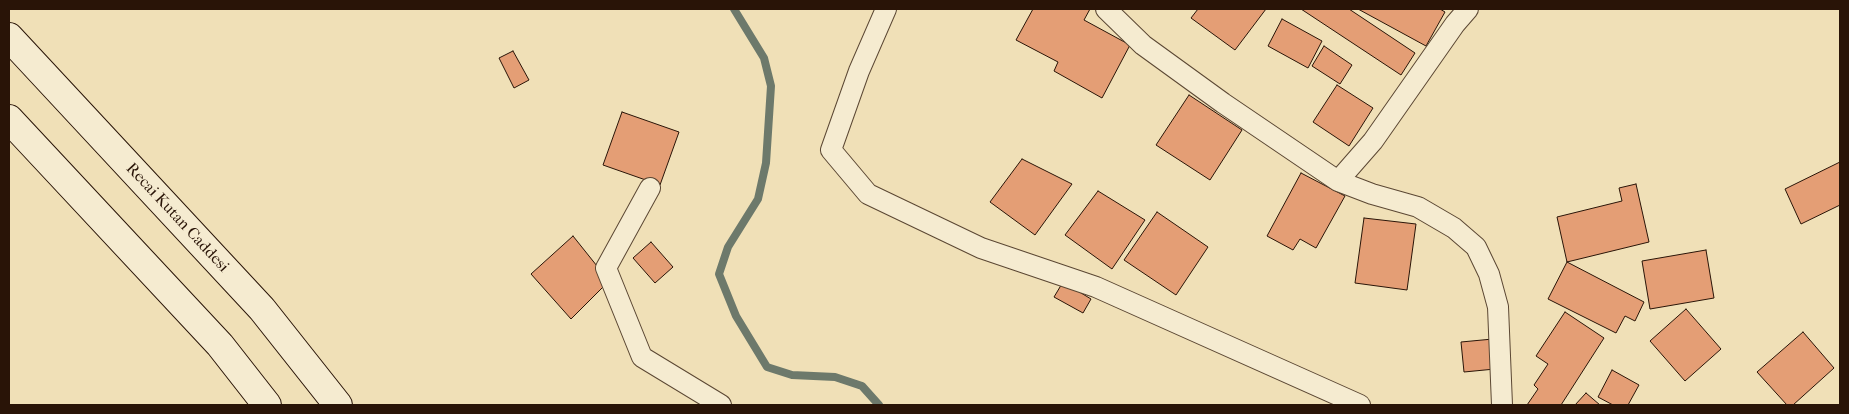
<!DOCTYPE html>
<html>
<head>
<meta charset="utf-8">
<style>
  body { margin:0 }
  #map { position:relative; width:1849px; height:414px; overflow:hidden; background:#f0e0b7; font-family:"IM FELL French Canon",serif }
  canvas { display:block }
  .frame { position:absolute; inset:0; border:10px solid #291407; pointer-events:none }
</style>
</head>
<body>
<div id="map">
<canvas width="1849" height="414"></canvas>
<div class="frame"></div>
</div>
<script>
const context = document.querySelector('canvas').getContext('2d');
context.lineJoin = 'round';
const shape = rows => new Path2D(rows.map(r => 'M' + r).join(''));
function strokePath(path, color, width, dash) { context.strokeStyle = color; context.lineWidth = width; context.lineCap = dash ? 'butt' : 'round'; context.setLineDash(dash || []); context.stroke(path); }
function paint(path, color) { context.fillStyle = color; context.fill(path, 'evenodd'); }
function drawText(font, color, halo, rows, align = 'center') {
  context.font = font + ' "IM FELL French Canon",serif'; context.lineWidth = 4.5; context.setLineDash([]); context.textBaseline = 'middle'; context.strokeStyle = halo; context.fillStyle = color; for (const [text, x, y, turn = 0] of rows) {
    context.save(); context.translate(x, y); context.rotate((+turn || 0) * Math.PI / 180); context.textAlign = isNaN(turn) ? turn : align; if (halo) context.strokeText(text, 0, 0); context.fillText(text, 0, 0); context.restore();
  }
}
strokePath(shape([
  [734,9,764,58,771,86,766,163,758,199,728,247,719,274,736,316,767,367,792,375,835,377,862,386,879,405]
]), '#6d796b', 8);
const building = shape([
  [1033,9,1090,9,1084,20,1130,45,1102,98,1054,71,1058,62,1016,40,1033,9],
  [1198,9,1266,9,1235,50,1191,18,1198,9],
  [1301,9,1349,9,1415,53,1401,75,1301,9],
  [1358,9,1440,9,1445,12,1426,46,1358,9],
  [1282,19,1322,41,1308,68,1268,46,1282,19],
  [1324,46,1352,65,1340,84,1312,66,1324,46],
  [513,51,529,80,514,88,499,58,513,51],
  [1337,85,1373,108,1349,146,1313,122,1337,85],
  [1189,95,1242,130,1210,180,1156,145,1189,95],
  [622,112,679,132,660,185,603,165,622,112],
  [1022,159,1072,184,1035,235,990,202,1022,159],
  [1840,162,1840,205,1801,224,1785,189,1840,162],
  [1301,173,1345,196,1316,248,1300,239,1293,250,1267,236,1301,173],
  [1636,184,1649,242,1567,262,1557,217,1622,201,1619,188,1636,184],
  [1098,191,1145,220,1112,269,1065,235,1098,191],
  [1157,212,1208,247,1176,295,1124,260,1157,212],
  [1364,218,1416,224,1407,290,1355,283,1364,218],
  [573,236,609,281,571,319,531,274,573,236],
  [651,242,673,267,655,283,633,258,651,242],
  [1706,250,1714,298,1650,309,1642,261,1706,250],
  [1567,262,1644,302,1635,321,1625,316,1616,333,1548,299,1567,262],
  [1063,282,1091,299,1083,313,1054,297,1063,282],
  [1686,309,1721,349,1685,381,1650,341,1686,309],
  [1565,312,1604,338,1561,405,1527,405,1538,389,1534,385,1548,364,1536,356,1565,312],
  [1803,332,1834,368,1793,405,1787,405,1757,372,1803,332],
  [1493,339,1495,369,1464,372,1461,342,1493,339],
  [1612,370,1639,385,1628,405,1613,405,1598,397,1612,370],
  [1586,393,1600,405,1575,405,1586,393]
]);
paint(building, '#e49e75');
strokePath(building, '#291407', 1);
const minor = shape([
  [886,9,859,71,831,150,868,194,981,248,1096,287,1360,405],
  [1106,9,1143,45,1223,103,1338,181,1372,194,1418,207,1454,228,1476,247,1489,274,1498,307,1502,405],
  [1338,181,1373,141,1455,24,1468,9],
  [650,188,606,268,642,357,721,405]
]);
const secondary = shape([
  [9,37,262,309,338,405],
  [9,119,220,345,267,405]
]);
strokePath(minor, '#5b4733', 22);
strokePath(secondary, '#291407', 30);
strokePath(minor, '#f5ebd0', 20);
strokePath(secondary, '#f5ebd0', 28);
drawText('16px', '#291407', '#f5ebd0', [
  ["Recai Kutan Caddesi",177,218,47]
]);
</script>
</body>
</html>
